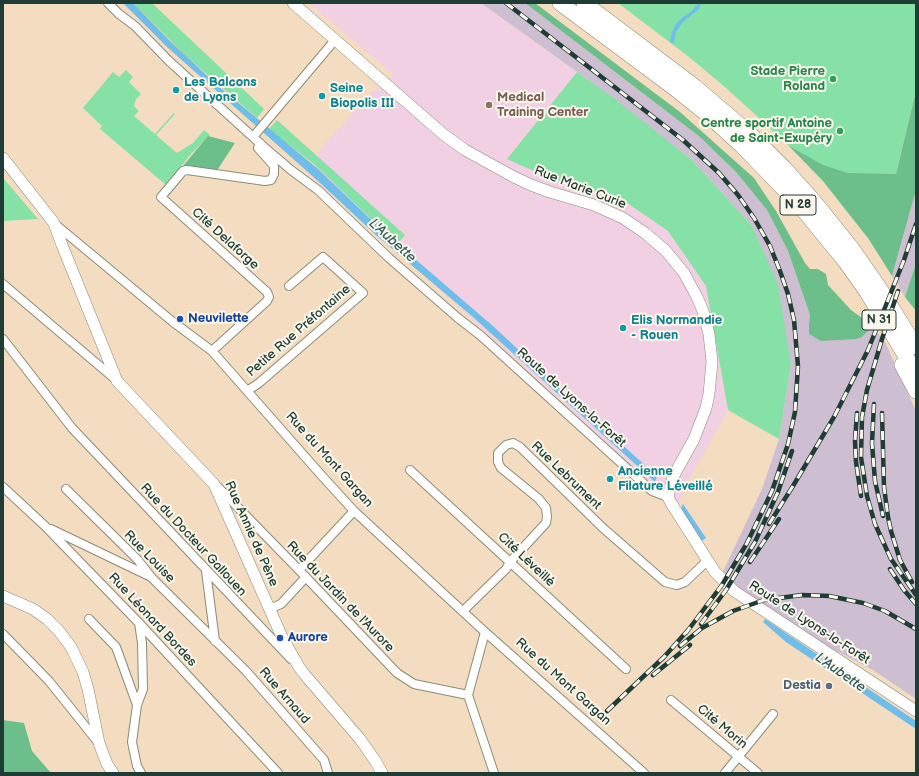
<!DOCTYPE html>
<html>
<head>
<meta charset="utf-8">
<style>
  body { margin:0 }
  #map { position:relative; width:919px; height:776px; overflow:hidden; background:#f4dcc0; font-family:"Balsamiq Sans",sans-serif }
  canvas { display:block }
  .frame { position:absolute; inset:0; border:4px solid #1f3d34; pointer-events:none }
</style>
</head>
<body>
<div id="map">
<canvas width="919" height="776"></canvas>
<div class="frame"></div>
</div>
<script>
const context = document.querySelector('canvas').getContext('2d');
context.lineJoin = 'round';
function paint(path, color) { context.fillStyle = color; context.fill(path, 'evenodd'); }
const shape = rows => new Path2D(rows.map(r => 'M' + r).join(''));
function strokePath(path, color, width, dash) { context.strokeStyle = color; context.lineWidth = width; context.lineCap = dash ? 'butt' : 'round'; context.setLineDash(dash || []); context.stroke(path); }
function drawText(font, color, halo, rows, align = 'center') {
  context.font = font + ' "Balsamiq Sans",sans-serif'; context.lineWidth = 4; context.setLineDash([]); context.textBaseline = 'middle'; context.strokeStyle = halo; context.fillStyle = color; for (const [text, x, y, turn = 0] of rows) {
    context.save(); context.translate(x, y); context.rotate((+turn || 0) * Math.PI / 180); context.textAlign = isNaN(turn) ? turn : align; if (halo) context.strokeText(text, 0, 0); context.fillText(text, 0, 0); context.restore();
  }
}
paint(shape([
  [309,3,481,3,577,72,507,158,520,165,565,184,620,198,668,231,706,286,728,410,686,485,677,507,417,269,308,173,315,165,320,150,372,92,394,75]
]), '#f1d0e3');
paint(shape([
  [481,3,525,3,700,137,736,172,767,210,788,251,810,315,809,325,862,337,873,326,886,344,916,411,916,699,873,670,740,601,719,580,762,489,779,439,791,364,752,226,692,160,587,79],
  [916,190,916,263,905,297,892,276]
]), '#cebed1');
paint(shape([
  [133,3,152,3,264,109,257,118,186,56],
  [618,3,916,3,916,91,896,174,868,238,823,181,789,146,758,117,726,88,689,57],
  [126,70,133,77,129,82,141,94,136,99,134,106,139,111,134,116,155,134,174,113,175,114,156,135,177,153,193,143,204,130,210,135,191,154,166,185,100,129,102,126,83,108,113,72,119,77],
  [577,72,611,96,692,160,752,226,778,284,791,364,779,439,728,410,706,286,668,231,620,198,565,184,520,165,507,159],
  [277,120,405,235,397,244,315,165,269,129],
  [3,178,4,179,38,219,3,221]
]), '#86e1a6');
paint(shape([
  [525,3,535,3,680,112,754,178,776,211,805,263,810,269,818,269,826,274,828,285,851,310,873,326,862,337,856,339,821,341,809,334,809,325,810,315,788,251,767,210,736,172,700,137],
  [916,91,916,190,892,276,868,238,823,181,789,146,823,165,848,173,896,174],
  [208,136,235,143,216,172,183,166],
  [916,263,916,311,905,297],
  [3,720,24,723,32,751,51,773,3,773]
]), '#6cbf8b');
paint(shape([
  [123,3,133,3,169,40,217,85,318,169,386,234,494,327,568,396,657,476,655,482,473,317,377,236,318,181,167,47],
  [698,3,701,3,699,9,682,23,676,32,674,43,670,42,672,32,676,24,683,17,692,11],
  [683,504,706,538,700,542,681,509],
  [765,619,916,721,916,729,786,642,763,622]
]), '#6fbde9');
const street = shape([
  [108,3,119,14,135,26,169,61,264,147,291,170,318,190,389,258,458,318,480,335,652,491,668,497],
  [253,137,335,40],
  [55,224,173,322,212,351,322,476,354,511,485,632,644,773],
  [3,284,115,379],
  [3,339,72,428,291,659],
  [212,351,267,301,269,297,267,292,161,197,183,171,187,170,265,181,271,180,274,174,274,166,258,148,260,143],
  [247,391,259,383,363,293,323,257,289,286],
  [410,470,626,669],
  [3,487,45,526,139,623,278,773],
  [218,487,299,570,397,673,414,684,468,695],
  [66,489,137,559,152,578,246,671,324,760,328,773],
  [51,529,149,576],
  [299,570,354,511],
  [206,571,215,641],
  [269,609,281,604,306,577],
  [463,611,506,569,510,562,546,523,547,517,546,508,539,499,501,468,498,462,498,453,506,445,513,443,520,447,603,528,665,582,677,585,685,582,707,561],
  [89,619,116,647,137,705,132,742,137,766,141,773],
  [485,632,468,695,494,773],
  [3,634,49,681,97,741],
  [671,700,758,773],
  [137,705,143,689,142,643,139,623],
  [725,773,773,714]
]);
const secondary = shape([
  [293,3,443,134,465,150,514,177,531,185,550,192,594,205,623,218,645,233,666,251,684,273,697,297,703,311,709,334,712,362,709,394,706,408,694,439,673,477,668,497,671,503,715,572,734,591,916,711],
  [3,158,54,223,62,245,117,381,214,484,282,637,299,667,305,675,360,739,376,762,382,773],
  [3,596,33,609,47,619,59,631,71,647,83,672,88,689,99,743,107,764,113,773]
]);
const highway = shape([
  [560,3,673,87,708,115,741,145,778,183,800,206,845,261,867,292,916,373],
  [584,3,694,86,748,132,784,168,812,199,853,250,880,289,916,347],
  [902,365,916,391]
]);
strokePath(street, '#8a8c7a', 10);
strokePath(secondary, '#8a8c7a', 12);
strokePath(highway, '#8a8c7a', 16);
strokePath(street, '#fff', 8);
strokePath(secondary, '#fff', 11);
strokePath(highway, '#fff', 15);
const rail = shape([
  [506,3,683,140,719,173,738,195,754,218,770,246,780,271,788,294,794,320,798,366,795,412,788,444,772,491,747,543,722,585,686,633],
  [898,291,882,339,867,390,862,417,861,457,867,496,875,524,891,559,916,595],
  [874,404,872,443,875,481,883,516],
  [857,413,855,441,856,462,861,496],
  [882,413,884,487,888,517,891,531,900,560,912,582],
  [769,524,793,486,834,417,868,350,904,260,916,224],
  [750,562,779,519],
  [890,569,904,590,916,604],
  [701,624,726,590,755,542,778,492,792,451],
  [680,646,702,628,733,611,764,600,802,595,829,596,863,603,885,611,916,629],
  [653,675,690,645],
  [607,711,664,657,689,629]
]);
strokePath(rail, '#1f3d34', 4.5);
strokePath(rail, '#fbf7ec', 3, [9]);
for (const [x, y, r, color] of [
  [833,79,4,"#2e9e5b"],
  [176,90,4,"#0f9aa8"],
  [322,96,4,"#0f9aa8"],
  [489,105,4,"#8d6e63"],
  [840,131,4,"#2e9e5b"],
  [180,319,4,"#1a4fb4"],
  [623,328,4,"#0f9aa8"],
  [610,479,4,"#0f9aa8"],
  [280,638,4,"#1a4fb4"],
  [829,686,4,"#5c6f8a"]
]) { const dot = new Path2D(); dot.arc(x, y, r, 0, 2 * Math.PI); context.fillStyle = color; context.fill(dot); strokePath(dot, '#fbf7ec', 1.5); }
for (const [x, y, w] of [
  [798,205,36],
  [879,320,34]
]) { const box = new Path2D(); box.roundRect(x - w / 2, y - 10, w, 20, 3); context.fillStyle = '#fbf7ec'; context.fill(box); strokePath(box, '#1f3d34', 1); }
drawText('bold 12px', '#1f3d34', null, [
  ["N 28",798,205],
  ["N 31",879,320]
]);
drawText('bold 13px', '#27864d', '#fbf7ec', [
  ["Stade Pierre",825,72],
  ["Roland",825,87],
  ["Centre sportif Antoine",832,124],
  ["de Saint-Exupéry",832,139]
], 'right');
drawText('bold 13px', '#0d838f', '#fbf7ec', [
  ["Les Balcons",184,83],
  ["de Lyons",184,98],
  ["Seine",330,89],
  ["Biopolis III",330,104],
  ["Elis Normandie",631,321],
  ["- Rouen",631,336],
  ["Ancienne",618,472],
  ["Filature Léveillé",618,487]
], 'left');
drawText('bold 13px', '#785e54', '#fbf7ec', [
  ["Medical",497,98],
  ["Training Center",497,113]
], 'left');
drawText('13px', '#1f3d34', '#fbf7ec', [
  ["Rue Marie Curie",580,188,21],
  ["Cité Delaforge",225,239,42],
  ["Petite Rue Préfontaine",299,331,-41],
  ["Route de Lyons-la-Forêt",571,398,42],
  ["Rue du Mont Gargan",329,460,48],
  ["Rue Lebrument",566,476,44],
  ["Rue Annie de Pène",251,534,66],
  ["Rue du Docteur Gallouen",193,540,47],
  ["Rue Louise",149,557,46],
  ["Cité Léveillé",526,560,43],
  ["Rue du Jardin de l'Aurore",340,597,46],
  ["Rue Léonard Bordes",152,620,47],
  ["Route de Lyons-la-Forêt",809,623,33],
  ["Rue du Mont Gargan",563,682,42],
  ["Rue Arnaud",284,696,49],
  ["Cité Morin",722,727,40]
]);
drawText('bold 13px', '#164399', '#fbf7ec', [
  ["Neuvilette",188,319],
  ["Aurore",288,638]
], 'left');
drawText('bold 13px', '#4e5e75', '#fbf7ec', [
  ["Destia",821,686]
], 'right');
drawText('italic 14px', '#335d61', '#fbf7ec', [
  ["L'Aubette",392,241,42],
  ["L'Aubette",840,673,35]
]);
</script>
</body>
</html>
